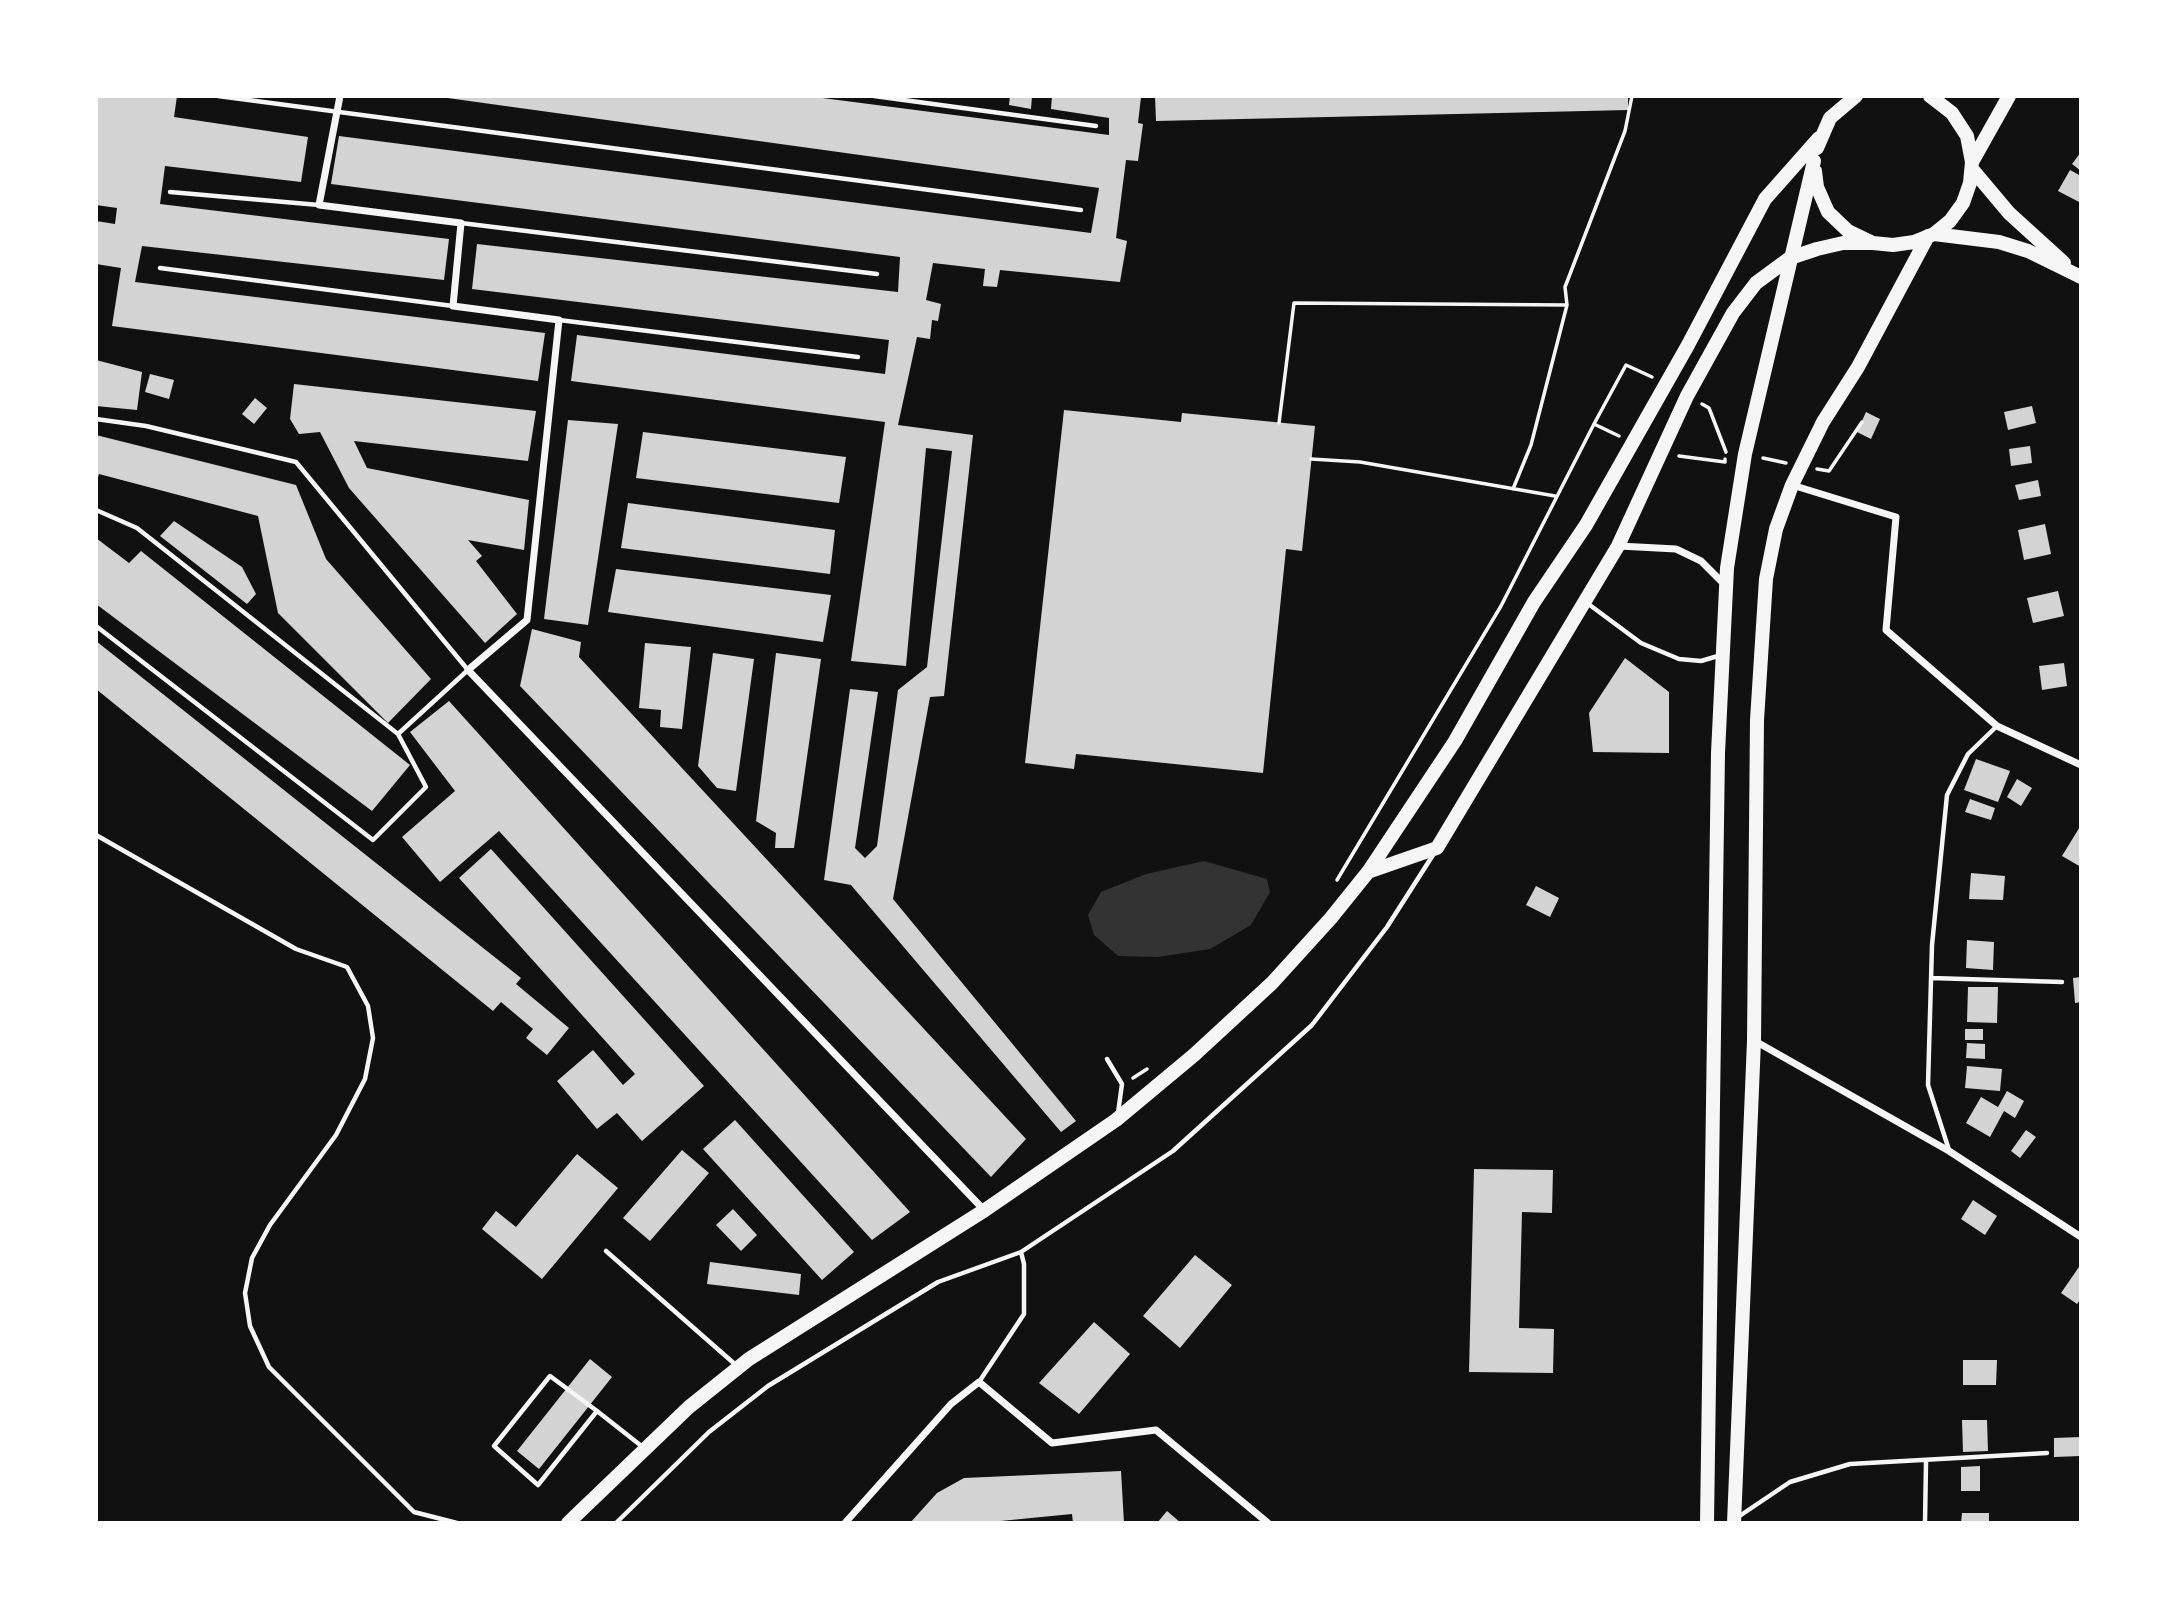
<!DOCTYPE html>
<html>
<head>
<meta charset="utf-8">
<style>
  body { margin:0 }
  #map { position:relative; width:2177px; height:1619px; overflow:hidden; background:#111; font-family:"Open Sans",sans-serif }
  canvas { display:block }
  .frame { position:absolute; inset:0; border:98px solid #fff; pointer-events:none }
</style>
</head>
<body>
<div id="map">
<canvas width="2177" height="1619"></canvas>
<div class="frame"></div>
</div>
<script>
const context = document.querySelector('canvas').getContext('2d');
context.lineJoin = 'round';
function paint(path, color) { context.fillStyle = color; context.fill(path, 'evenodd'); }
const shape = rows => new Path2D(rows.map(r => 'M' + r).join(''));
function strokePath(path, color, width, dash) { context.strokeStyle = color; context.lineWidth = width; context.lineCap = dash ? 'butt' : 'round'; context.setLineDash(dash || []); context.stroke(path); }
paint(shape([
  [1204,861,1267,879,1270,892,1251,925,1210,949,1158,957,1118,956,1094,935,1088,915,1101,892,1146,874]
]), '#333');
paint(shape([
  [96,96,177,96,174,117,308,137,301,182,165,166,160,204,449,239,444,280,142,246,135,282,545,333,538,381,112,326,121,268,96,264,96,221,115,224,117,208,96,205],
  [433,96,807,96,1109,135,1109,118,1051,109,1052,96,1141,97,1138,123,1143,124,1138,161,1126,160,1116,238,1127,241,1120,282,1000,270,997,287,983,286,985,269,933,263,926,300,941,304,938,321,932,320,930,339,917,337,898,425,973,435,944,696,930,697,893,899,1076,1121,1061,1132,851,885,824,880,850,689,878,692,855,848,865,858,877,846,898,690,927,667,952,451,926,448,906,666,851,661,885,422,571,381,577,335,885,374,889,340,472,289,477,244,898,292,900,257,331,184,339,136,1091,233,1099,188],
  [1010,96,1032,96,1031,109,1009,105],
  [1155,96,1628,96,1628,110,1156,121],
  [2081,152,2081,171,2072,164],
  [2070,170,2081,176,2081,203,2058,191],
  [96,360,142,372,137,410,96,406],
  [150,374,174,380,169,399,145,392],
  [294,384,536,411,528,461,354,441,367,468,529,500,524,550,468,540,482,556,476,561,517,614,485,643,349,488,320,432,299,434,290,419],
  [255,398,267,408,254,424,242,414],
  [2032,406,2036,423,2008,430,2004,412],
  [1064,410,1181,422,1182,413,1315,426,1302,551,1286,549,1263,773,1076,754,1074,769,1025,763],
  [1866,412,1880,419,1871,439,1857,432],
  [568,420,618,424,588,625,544,619],
  [643,432,846,457,839,503,636,478],
  [96,435,296,485,326,559,431,679,388,723,278,613,258,516,99,474,96,483],
  [2030,446,2032,463,2011,466,2009,449],
  [2038,480,2041,496,2019,500,2015,485],
  [628,503,835,530,830,574,621,548],
  [174,521,242,567,256,594,247,604,160,536],
  [2045,524,2051,554,2024,560,2018,530],
  [96,538,129,563,141,551,410,765,372,811,96,604],
  [616,569,831,595,823,642,608,612],
  [2058,591,2064,616,2033,623,2027,598],
  [532,629,581,642,579,657,1026,1139,991,1177,520,686],
  [96,641,521,978,516,984,569,1028,547,1055,526,1038,533,1029,501,1002,493,1011,96,689],
  [645,643,691,647,682,729,660,727,661,710,639,708],
  [713,653,754,659,736,791,717,788,698,766],
  [776,653,821,659,794,848,775,848,776,833,756,821],
  [1625,658,1669,692,1669,753,1593,752,1589,713],
  [2064,663,2067,686,2042,690,2039,666],
  [449,701,910,1212,872,1240,499,831,440,882,402,837,455,791,410,732],
  [1976,759,2010,771,1998,802,1964,790],
  [2017,779,2032,788,2021,806,2007,797],
  [1970,799,1995,808,1991,820,1965,812],
  [2081,825,2081,867,2062,856],
  [491,849,704,1086,642,1141,617,1113,597,1129,557,1081,593,1050,623,1085,635,1074,459,878],
  [1971,873,2005,876,2003,900,1969,899],
  [1536,886,1559,898,1550,917,1526,905],
  [1967,940,1994,942,1993,970,1966,968],
  [2081,977,2081,1002,2075,1003,2073,978],
  [1968,987,1998,987,1997,1023,1967,1022],
  [1965,1029,1983,1029,1983,1040,1965,1040],
  [1967,1043,1985,1044,1985,1059,1966,1058],
  [1967,1066,2002,1069,2000,1091,1965,1088],
  [2007,1091,2024,1101,2015,1118,2004,1111,1990,1137,1966,1123,1981,1097,1998,1107],
  [735,1120,854,1252,822,1280,703,1149],
  [2026,1130,2036,1137,2020,1158,2011,1151],
  [682,1150,709,1173,650,1241,623,1218],
  [577,1154,618,1188,542,1279,482,1229,496,1211,516,1227],
  [1474,1169,1553,1170,1552,1213,1522,1212,1519,1328,1554,1329,1553,1373,1469,1372],
  [1973,1200,1997,1216,1985,1235,1961,1219],
  [733,1209,757,1235,741,1251,716,1225],
  [1195,1255,1232,1285,1180,1348,1143,1316],
  [710,1262,801,1274,799,1295,707,1284],
  [2081,1264,2081,1299,2077,1304,2061,1293],
  [1094,1322,1130,1354,1079,1414,1039,1383],
  [590,1359,612,1377,539,1469,517,1451],
  [1963,1360,1997,1360,1996,1385,1963,1385],
  [1962,1420,1987,1420,1988,1451,1963,1452],
  [2081,1437,2081,1456,2054,1457,2054,1438],
  [1980,1466,1980,1491,1961,1491,1961,1467],
  [1121,1471,1124,1523,1073,1523,1072,1514,980,1523,910,1523,937,1493,964,1478],
  [1167,1511,1181,1523,1157,1523],
  [1962,1513,1989,1513,1989,1523,1961,1523]
]), '#d3d3d3');
strokePath(shape([
  [1702,404,1709,408,1726,452],
  [1279,423,1294,303,1567,305,1565,287,1625,131,1632,96],
  [1594,424,1626,365,1652,377],
  [1679,456,1725,462,1725,459],
  [1763,458,1786,463],
  [1311,459,1360,462,1555,496],
  [1817,469,1829,471,1862,422],
  [1513,489,1531,445,1567,305],
  [1337,880,1501,606,1594,424,1619,436],
  [1133,1078,1147,1069]
]), '#f5f5f5', 3.5);
strokePath(shape([
  [218,96,1081,210],
  [874,96,1096,126],
  [170,192,319,205],
  [461,223,877,274],
  [160,268,453,306],
  [559,320,858,357],
  [96,419,146,426,296,462,468,670,398,734],
  [96,510,137,528,398,734,426,787,373,840,96,626],
  [1587,603,1641,643,1679,659,1701,661,1718,656],
  [96,835,296,949,347,967,368,1006,373,1038,365,1079,336,1135,270,1225,252,1258,245,1293,250,1326,269,1367,414,1512,457,1523],
  [1931,978,2062,982],
  [1107,1059,1122,1084,1118,1113],
  [1949,1150,1928,1085,1932,945,1947,795,1968,754,1997,726],
  [606,1251,737,1366],
  [979,1382,1024,1314,1024,1264,1021,1252],
  [597,1411,538,1485,494,1446,550,1376,597,1411,644,1448],
  [1738,1517,1790,1482,1850,1464,2047,1453],
  [616,1523,709,1432,768,1386,938,1282,1021,1252,1173,1151,1312,1025,1387,927,1433,855],
  [1925,1523,1926,1462]
]), '#f5f5f5', 4.5);
strokePath(shape([
  [340,96,319,205,461,223,453,306,559,320,527,620,468,670,984,1210],
  [1792,485,1896,517,1886,630,1997,726,2081,765],
  [1619,546,1676,549,1701,561,1724,584],
  [1755,1041,1949,1151,2081,1237],
  [845,1523,951,1404,979,1382,1052,1443,1156,1430,1268,1523]
]), '#f5f5f5', 7);
strokePath(shape([
  [1817,148,1830,118,1856,96],
  [1972,162,2009,96],
  [1972,169,2009,213,2064,263],
  [1815,171,1817,187,1828,212,1848,231,1873,243,1893,245,1914,242,1934,234,1950,221,1963,203,1970,183,1972,162,1967,136,1952,113,1930,96],
  [1934,234,1999,242,2028,251,2081,277],
  [1368,872,1437,848,1618,546,1687,396,1733,313,1756,283,1790,258,1817,249,1843,243,1873,243],
  [568,1523,689,1407,749,1359,985,1210,1116,1120,1194,1055,1272,983,1331,918,1368,872,1455,741,1534,602,1586,525,1688,345,1765,199,1819,138],
  [1707,1523,1718,753,1727,568,1745,454,1814,161],
  [1734,1523,1754,1041,1757,720,1766,579,1776,529,1792,485,1823,422,1858,367,1928,236]
]), '#f5f5f5', 14);
</script>
</body>
</html>
